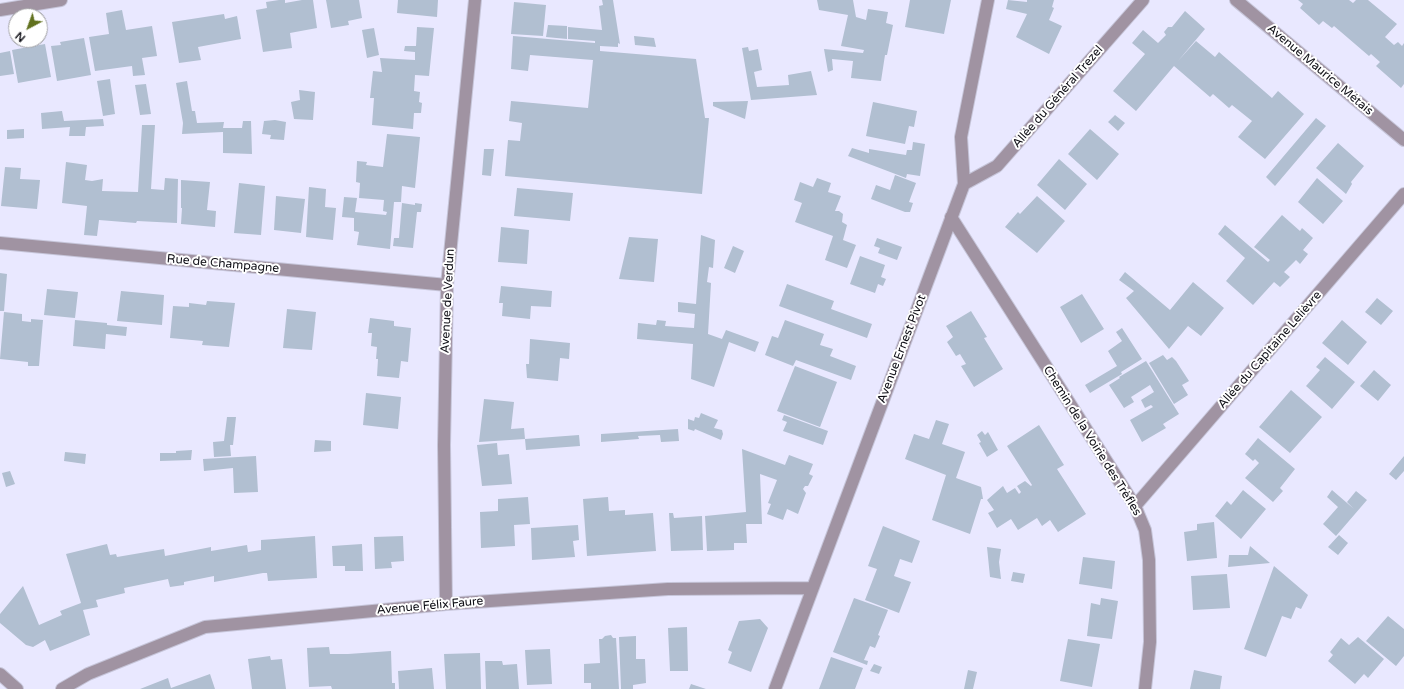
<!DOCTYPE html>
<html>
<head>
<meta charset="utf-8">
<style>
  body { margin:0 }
  #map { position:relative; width:1404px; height:689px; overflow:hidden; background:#e9e8ff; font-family:"Varela Round",sans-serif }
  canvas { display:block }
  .north { position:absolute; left:8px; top:8px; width:40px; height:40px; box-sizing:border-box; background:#fff; border:1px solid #9e9ea1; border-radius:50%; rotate:221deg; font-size:11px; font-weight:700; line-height:16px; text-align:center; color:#0d0d14 }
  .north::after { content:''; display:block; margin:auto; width:14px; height:18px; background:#61711e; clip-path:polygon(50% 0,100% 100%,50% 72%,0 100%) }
</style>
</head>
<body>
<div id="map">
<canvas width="1404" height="689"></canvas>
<div class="north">N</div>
</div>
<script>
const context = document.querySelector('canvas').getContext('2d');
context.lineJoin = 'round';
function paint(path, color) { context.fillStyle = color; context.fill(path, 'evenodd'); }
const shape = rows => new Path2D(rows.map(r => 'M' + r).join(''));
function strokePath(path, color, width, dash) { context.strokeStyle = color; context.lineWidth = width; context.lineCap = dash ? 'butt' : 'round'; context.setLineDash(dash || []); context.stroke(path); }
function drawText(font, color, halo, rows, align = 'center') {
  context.font = font + ' "Varela Round",sans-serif'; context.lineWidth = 4; context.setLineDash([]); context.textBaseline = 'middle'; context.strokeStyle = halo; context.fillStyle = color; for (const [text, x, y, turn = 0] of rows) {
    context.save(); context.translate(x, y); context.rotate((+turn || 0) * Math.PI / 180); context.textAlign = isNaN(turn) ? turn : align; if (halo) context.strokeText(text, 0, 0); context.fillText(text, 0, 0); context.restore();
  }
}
paint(shape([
  [279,0,285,0,285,3,302,0,313,0,317,28,290,33,292,48,263,52,256,10,267,8,266,2],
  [326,0,359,0,362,18,348,21,349,25,331,28],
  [398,0,438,0,437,17,397,13],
  [602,0,613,0,620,44,618,43,618,47,600,46,600,51,696,59,705,118,709,118,702,194,505,176,508,140,520,141,522,123,509,121,511,101,588,108,593,60,530,55,528,71,511,69,513,36,595,43,595,41,568,39,568,27,602,30,599,6,603,5],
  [817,0,853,0,856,17,866,20,868,9,888,12,886,23,893,25,887,55,885,55,881,81,851,78,853,61,832,59,833,70,828,72,824,49,863,53,864,50,841,46,848,15,819,10],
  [910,0,951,0,944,34,905,27],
  [1008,0,1027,2,1027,0,1054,0,1052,7,1054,8,1049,20,1062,26,1049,54,1016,37,1027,14,1006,9],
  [1298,0,1349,0,1353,3,1356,0,1368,0,1397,24,1385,37,1394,45,1398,42,1402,46,1404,43,1404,84,1401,88,1376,66,1380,62,1371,54,1369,56,1334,26,1332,28,1323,21,1319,25,1300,8,1303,4],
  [514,2,546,5,543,36,511,34],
  [122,10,126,30,152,26,157,56,142,58,145,75,133,76,132,66,95,71,89,37,109,34,106,13],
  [1185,11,1205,29,1178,61,1196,41,1215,57,1219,52,1272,98,1278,91,1304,114,1265,159,1238,137,1252,121,1232,105,1229,108,1213,94,1210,97,1174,66,1136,111,1113,91,1145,54,1132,43,1143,30,1158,43,1166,35,1164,32,1168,27,1172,27],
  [224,14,225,19,237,16,241,39,198,47,201,60,179,63,172,22],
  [548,25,567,26,567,39,546,37],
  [417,27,434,28,429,76,415,75,414,91,420,92,419,102,422,103,421,113,414,113,413,129,372,125,374,98,370,98,373,71,382,72,380,58,415,60,415,52,404,51,405,46,416,46],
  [374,28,379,55,367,58,362,30],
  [634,36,654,38,656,47,635,45],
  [84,38,91,75,57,81,51,46,61,45,60,42],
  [45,44,51,77,18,83,12,50],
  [748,47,749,51,758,49,762,70,754,72,757,87,789,85,788,75,811,71,817,95,751,100,742,48],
  [10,51,14,74,0,76,0,53],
  [110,79,115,114,103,116,97,81],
  [187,81,192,111,195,111,197,123,224,122,223,128,242,128,243,121,251,121,252,154,223,153,223,132,182,134,183,123,176,83],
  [146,84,151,114,140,115,135,85],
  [299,90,315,92,313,120,294,119,291,102,300,100],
  [748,101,745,119,713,106,713,102],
  [873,102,917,111,914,127,909,126,905,144,866,136],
  [62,111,64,121,103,119,104,126,86,127,85,136,69,136,70,127,42,129,41,113],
  [1115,115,1125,123,1118,131,1108,122],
  [1316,118,1326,126,1275,186,1266,177],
  [275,120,286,122,284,140,270,139,271,135,262,134,264,121],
  [142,125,155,125,151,189,164,190,165,178,178,179,177,223,137,221,136,223,99,220,97,236,84,235,87,206,62,203,66,162,87,165,85,180,92,181,103,179,102,191,138,192],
  [24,129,24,138,7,139,7,130],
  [1090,129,1119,154,1097,180,1068,154],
  [387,134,420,137,415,188,402,186,401,202,394,202,390,249,357,245,359,232,354,231,354,218,342,217,344,197,357,198,355,212,386,215,387,212,383,211,384,200,359,198,360,183,356,182,357,161,367,162,366,165,383,167],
  [913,142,925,144,920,176,907,174,906,178,848,156,852,148,869,153,869,149,906,155,907,150,912,150],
  [1338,143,1364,166,1351,182,1352,184,1346,194,1316,168],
  [484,149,494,149,491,176,482,175],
  [1059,159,1087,184,1065,210,1037,185],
  [5,167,21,168,20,179,40,180,37,209,1,206],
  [895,175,916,183,909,202,913,203,910,212,905,212,871,199,876,185,890,190],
  [817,178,831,183,828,192,841,196,835,211,839,211,843,214,842,222,847,225,843,240,856,245,847,268,825,260,833,236,795,222,802,203,794,200,800,182,813,187],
  [1317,178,1343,201,1323,224,1298,202],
  [181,180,210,182,207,210,216,211,215,227,181,224,182,208,181,208],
  [239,183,265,186,261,235,234,233],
  [309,187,326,189,325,207,336,208,333,240,306,237],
  [517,188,573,193,570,221,514,216],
  [276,196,305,199,301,233,274,230],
  [1037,196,1065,221,1037,253,1005,227,1018,212,1020,214],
  [402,203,415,205,415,203,422,204,421,212,417,212,413,248,393,246,394,238,399,238],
  [1282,215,1300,231,1302,228,1313,238,1303,250,1308,254,1300,264,1296,260,1284,272,1290,277,1280,287,1274,282,1253,305,1226,281,1245,258,1218,234,1225,225,1268,262,1270,260,1254,247],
  [501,227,529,230,527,264,498,262],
  [701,235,715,240,713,268,709,267,707,282,711,283,708,334,722,339,726,330,759,342,755,352,729,342,714,387,691,379,693,344,637,339,638,323,656,325,657,320,666,321,665,326,694,328,695,314,678,312,678,302,696,304],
  [629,237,658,239,654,282,619,279],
  [877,238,902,247,897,260,878,253,880,248,874,246],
  [733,246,744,251,735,273,724,268],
  [860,256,885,265,881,277,886,279,883,286,878,284,875,293,850,284],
  [1125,272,1170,310,1193,282,1224,308,1201,336,1188,326,1169,349,1126,298,1134,291,1119,280],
  [0,273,7,274,4,311,0,311],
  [787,284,834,301,831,309,872,324,867,338,779,306],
  [501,286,552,291,551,307,531,306,530,319,502,316,503,303,499,303],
  [47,289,78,292,75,318,44,315],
  [121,291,164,295,162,325,117,321],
  [1082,294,1104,329,1081,343,1060,307],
  [1377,298,1393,311,1381,325,1365,312],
  [207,301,235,303,229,347,202,345,203,341,170,338,173,306,189,307,189,303,206,305],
  [287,309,316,312,312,350,283,348],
  [971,311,987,337,984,338,1003,369,974,387,961,366,966,364,960,354,956,356,947,342,953,337,946,326],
  [4,312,22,314,22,321,31,322,31,319,43,320,39,366,28,366,28,362,0,359],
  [370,318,394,321,394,326,411,328,408,362,401,361,399,378,377,376,378,359,376,359,377,347,371,346,372,333,368,333],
  [75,320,107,323,107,325,127,327,126,336,106,334,105,349,73,346],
  [785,320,824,334,820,345,833,349,830,356,856,366,851,380,796,360,793,366,765,355,772,336,778,338],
  [1342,320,1367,342,1348,365,1322,343],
  [1122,328,1142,359,1121,372,1122,374,1090,393,1085,385,1117,366,1108,351,1122,341,1116,332],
  [530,339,570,343,569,359,560,358,558,381,527,378,526,364,529,364],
  [1163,355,1167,360,1172,357,1176,361,1189,381,1182,385,1188,395,1174,404,1149,363],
  [1325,357,1355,382,1332,409,1306,386,1320,370,1316,367],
  [1146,361,1179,414,1163,424,1166,428,1142,442,1130,420,1153,407,1151,405,1145,408,1141,400,1154,392,1150,385,1131,397,1134,402,1124,408,1109,385,1120,378,1119,377],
  [795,366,837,382,820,427,777,411],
  [1374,370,1391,385,1378,401,1360,386],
  [1291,390,1322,417,1290,453,1259,427],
  [366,393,401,397,398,429,363,425],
  [484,399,514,402,511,429,524,428,525,439,479,442],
  [701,413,718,420,714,428,722,430,723,434,721,440,695,429,694,431,688,429,688,419,694,421,695,417,699,418],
  [784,415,828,431,823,445,783,431,787,422,782,420],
  [227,417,236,417,233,445,230,445,231,456,214,457,213,442,224,441],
  [936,420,949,424,942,444,965,452,956,478,981,487,983,499,981,499,970,534,932,520,946,475,905,459,914,434,929,439],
  [1039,425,1064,465,1057,469,1086,514,1058,532,1050,520,1042,526,1037,518,1018,530,1011,519,997,528,988,513,994,510,987,500,1003,486,1007,493,1015,488,1019,494,1021,492,1017,486,1025,481,1031,486,1032,485,1007,446],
  [678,429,679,441,661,442,660,435,638,436,639,439,601,442,601,434],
  [982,431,985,435,988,432,998,450,987,457,979,443,981,442,977,435],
  [579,435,580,446,526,450,525,439],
  [1258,438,1295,469,1280,488,1283,491,1273,502,1245,478,1259,463,1255,459,1253,461,1245,454],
  [315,440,331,441,331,451,314,452],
  [497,443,498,455,509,454,512,484,482,486,477,445],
  [742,449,785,465,789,455,813,464,809,474,813,476,808,486,805,486,803,489,806,493,798,514,787,509,783,520,767,514,771,504,768,503,777,480,760,474,762,524,746,524,747,543,734,543,734,550,707,551,705,516,746,512],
  [192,450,191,460,160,461,160,453,176,453,176,451],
  [65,452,86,454,85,464,64,461],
  [256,456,258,492,234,493,233,468,204,471,203,459],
  [1404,456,1404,471,1396,480,1389,474],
  [10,471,15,484,6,487,2,473],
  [1243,490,1266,509,1241,539,1215,516,1227,501,1231,505],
  [1332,490,1354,509,1347,502,1356,491,1367,500,1336,536,1323,524,1338,507,1327,497],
  [528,497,530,524,514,525,515,546,481,548,480,512,498,511,498,499],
  [608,497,609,511,625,510,625,515,653,513,656,551,587,556,583,499],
  [669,513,673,513,674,518,702,516,703,550,671,551],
  [1214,522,1217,558,1187,561,1184,532,1197,530,1197,524],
  [578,525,579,540,573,541,575,557,532,560,531,528],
  [883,526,920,541,912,563,900,559,894,576,911,582,899,613,865,600,877,569,868,566],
  [1339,535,1348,543,1338,555,1328,547],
  [315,536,317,578,268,581,267,573,263,573,214,582,214,576,184,582,184,585,170,587,168,579,124,588,125,593,96,600,98,607,83,610,90,635,50,651,45,640,33,647,26,645,0,623,0,614,23,586,39,625,62,615,60,611,81,603,66,554,107,544,110,555,116,554,117,557,164,549,165,556,211,547,211,551,247,545,248,552,261,550,261,540],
  [403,536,404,561,391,562,392,568,375,569,374,537],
  [362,544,363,571,345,571,345,566,333,566,332,546],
  [1250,546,1270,563,1228,567,1229,555,1248,555],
  [987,547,1001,549,999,562,1001,579,990,577],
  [1083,557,1115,561,1112,589,1079,584],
  [1274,566,1308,595,1301,609,1296,607,1291,619,1282,616,1266,657,1244,649],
  [1013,572,1025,574,1023,583,1011,581],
  [1227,574,1230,608,1193,610,1191,576],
  [854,598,888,610,878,635,880,636,875,648,870,646,864,660,868,661,867,665,833,652],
  [1101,598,1118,601,1112,639,1087,636,1091,603,1100,605],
  [1388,616,1404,629,1404,656,1396,666,1366,641],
  [760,619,768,628,751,672,728,663,732,652,728,650,739,621],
  [687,627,688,671,670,671,668,628],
  [611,635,613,638,616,638,619,689,591,689,591,683,584,683,584,664,600,663,599,639,602,639,605,636],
  [636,636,636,659,645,659,646,683,633,685,633,689,621,689,619,637],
  [1358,637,1384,659,1368,678,1364,674,1355,684,1328,661,1333,655,1330,652,1341,638,1349,645],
  [1068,639,1100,644,1092,687,1060,681],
  [329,647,330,654,348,654,391,651,392,683,395,683,395,689,332,689,331,686,309,687,307,648],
  [550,649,552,684,527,685,525,650],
  [480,653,481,689,446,689,444,654],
  [270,656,271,660,282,659,286,689,252,689,248,659],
  [831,657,863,668,855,689,819,689],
  [485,661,502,661,503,665,517,664,519,689,486,689],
  [874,664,882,667,879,674,870,671],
  [432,668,434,689,399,689,398,671],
  [968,670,977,672,973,689,964,689],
  [1194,670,1222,676,1220,689,1190,689],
  [210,674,215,689,140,689,168,678,171,688],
  [691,684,706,689,689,689]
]), '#b1bfd1');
const street = shape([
  [1236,0,1404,140],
  [0,10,61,0],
  [964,184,997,166,1143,0],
  [951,217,1135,506,1145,530,1149,560,1150,642,1145,689],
  [0,243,447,285],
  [1135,506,1404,194],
  [446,604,444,445,447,285,475,0],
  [0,674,17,689],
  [62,689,88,674,205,627,446,604,668,589,812,588],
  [775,689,964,184,961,137,988,0]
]);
strokePath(street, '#c6c5d9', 14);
strokePath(street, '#a093a2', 12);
drawText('12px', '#0d0d14', '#fff', [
  ["Avenue Maurice Métais",1320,70,40],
  ["Allée du Général Trezel",1058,97,-49],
  ["Rue de Champagne",223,264,5],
  ["Avenue de Verdun",448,301,-87],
  ["Avenue Ernest Pivot",902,349,-69],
  ["Allée du Capitaine Lelièvre",1270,350,-49],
  ["Chemin de la Voirie des Trèfles",1092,441,58],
  ["Avenue Félix Faure",430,606,-5]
]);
</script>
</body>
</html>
